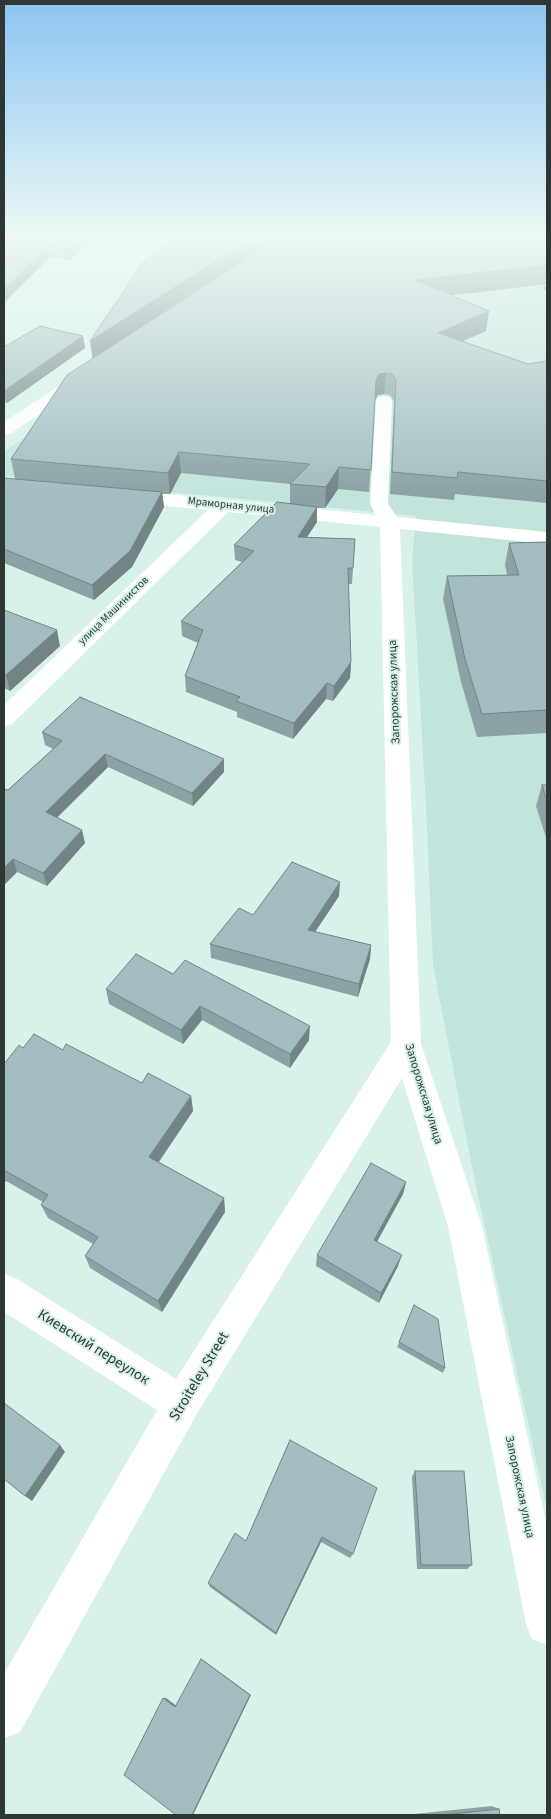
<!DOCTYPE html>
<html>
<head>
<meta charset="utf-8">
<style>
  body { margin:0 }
  #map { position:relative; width:551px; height:1819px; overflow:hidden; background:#d8f2eb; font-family:"Source Sans 3",sans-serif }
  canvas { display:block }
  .frame { position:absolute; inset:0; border:5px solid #2e3735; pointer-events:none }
</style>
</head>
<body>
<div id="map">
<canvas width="551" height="1819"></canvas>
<div class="frame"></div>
</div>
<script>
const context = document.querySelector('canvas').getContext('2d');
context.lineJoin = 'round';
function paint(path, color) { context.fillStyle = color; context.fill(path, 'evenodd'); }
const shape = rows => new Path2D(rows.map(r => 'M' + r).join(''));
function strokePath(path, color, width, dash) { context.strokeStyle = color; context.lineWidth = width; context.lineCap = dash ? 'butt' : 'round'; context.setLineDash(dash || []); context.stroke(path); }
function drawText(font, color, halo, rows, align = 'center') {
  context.font = font + ' "Source Sans 3",sans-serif'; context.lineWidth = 4; context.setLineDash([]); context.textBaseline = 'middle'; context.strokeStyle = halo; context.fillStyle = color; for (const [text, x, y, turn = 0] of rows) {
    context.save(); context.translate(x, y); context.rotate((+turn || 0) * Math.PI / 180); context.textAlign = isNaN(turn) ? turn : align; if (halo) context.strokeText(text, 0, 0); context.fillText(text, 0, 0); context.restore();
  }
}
paint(shape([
  [547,240,547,1510,473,1172,433,965,426,808,412,559,416,516,4,476,4,451,72,407]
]), '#c3e4dd');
paint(shape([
  [384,396,390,397,392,401,388,504,397,517,547,532,547,544,400,529,421,1044,482,1226,547,1527,547,1645,532,1639,526,1624,448,1226,402,1078,195,1417,20,1732,4,1738,4,1674,157,1410,4,1312,4,1274,17,1279,176,1379,391,1042,380,527,228,512,12,724,4,726,4,705,208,510,126,502,119,500,117,496,119,492,126,490,376,515,370,504,376,401,378,397,384,396]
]), '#fff');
paint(shape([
  [82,373,88,375,90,378,88,381,10,434,4,435,4,422,76,375,82,373]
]), '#fff');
const rail = shape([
  [531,275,547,290]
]);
strokePath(rail, '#5c6a66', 3);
strokePath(rail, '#d8f2eb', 2, [6]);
paint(shape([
  [4,240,92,240,70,260,50,257],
  [144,261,547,284,451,295,486,331,462,341,528,364,547,361,547,503,455,494,454,500,390,494,394,401,390,395,384,394,378,395,375,400,369,492,338,489,325,508,317,508,317,522,307,537,355,539,352,584,348,584,351,662,350,678,333,701,326,699,293,739,237,717,237,712,186,692,185,676,198,643,182,636,181,621,242,562,235,560,234,545,290,504,290,484,181,473,170,494,162,494,164,507,132,567,94,600,4,563,4,478,15,479,11,459,92,359],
  [83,336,85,348,7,403,4,402,4,347],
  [547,542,547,733,477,737,461,682,443,599,447,576,507,575,505,565,509,543],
  [4,610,60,646,10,691,4,688],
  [42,732,224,772,193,806,108,767,57,818,85,843,47,886,17,872,4,885,8,790,53,749,45,745],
  [542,785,547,785,547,841,536,806],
  [339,896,315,932,371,945,370,959,358,997,211,958,210,944,253,915],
  [173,974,309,1040,290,1068,202,1020,183,1044,109,1004,106,989],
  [23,1048,63,1050,142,1083,191,1096,193,1111,159,1162,224,1198,225,1212,162,1312,90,1268,85,1256,93,1244,48,1218,41,1205,43,1202,6,1181,4,1184,4,1064],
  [406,1182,403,1194,377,1241,398,1266,379,1303,316,1266,317,1255],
  [399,1342,445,1368,443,1373,397,1347],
  [290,1440,353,1554,350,1558,321,1542,276,1635,210,1587,208,1583,246,1541],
  [415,1471,472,1565,467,1569,417,1569,412,1477],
  [492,1806,499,1809,500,1815,414,1815,414,1814]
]), '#8ca2a4');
paint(shape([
  [79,240,92,240,70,260,69,249],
  [249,240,275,240,93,361,90,341],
  [48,246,50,257,4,303,4,290],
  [547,265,547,284,413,300,415,280],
  [4,305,5,314,4,316],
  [489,311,486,331,435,353,438,333],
  [83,336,85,348,7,403,4,391],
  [386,373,384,394,378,395,374,401,376,380,379,374],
  [179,452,181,473,170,494,168,473],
  [339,467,338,489,325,508,326,487],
  [162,492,164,507,132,567,94,600,92,585],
  [317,507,317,522,297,552,298,537],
  [57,630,60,646,10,691,6,675],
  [351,662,350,678,333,701,334,686],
  [327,683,326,699,293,739,294,723],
  [105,754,108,767,49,825,46,812],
  [224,759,224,772,193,806,192,793],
  [82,830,85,843,47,886,43,873],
  [13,859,17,872,4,885,4,868],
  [340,882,339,896,307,944,308,930],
  [371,945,370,959,358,997,359,984],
  [200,1006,202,1020,183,1044,181,1030],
  [310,1026,309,1040,290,1068,290,1054],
  [191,1096,193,1111,152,1171,149,1157],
  [406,1182,403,1194,372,1251,374,1240],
  [224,1198,225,1212,162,1312,158,1301],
  [402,1255,398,1266,379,1303,381,1293],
  [60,1445,65,1452,32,1501,25,1496],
  [322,1537,321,1542,276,1635,276,1633],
  [203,1660,251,1695,193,1815,192,1815],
  [163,1698,166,1698,178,1707,175,1707]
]), '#728486');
const building = shape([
  [4,240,79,240,69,249,48,246,4,290,4,240],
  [172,240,249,240,90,341,144,261,172,240],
  [273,240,547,240,547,265,415,280,489,311,438,333,528,364,547,361,547,481,458,472,457,478,392,472,396,380,392,374,386,373,379,374,376,380,371,470,339,467,326,487,290,484,310,464,179,452,168,473,11,459,67,375,268,245,273,240],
  [40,326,83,336,4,391,4,347,40,326],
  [4,478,162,492,130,551,92,585,4,549,4,478],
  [277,502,317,507,298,537,355,539,353,568,348,568,351,662,334,686,327,683,294,723,236,701,240,697,185,676,203,630,181,621,254,551,234,545,277,502],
  [547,542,547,710,482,714,465,659,447,576,519,575,509,543,547,542],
  [4,610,57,630,6,675,4,674,4,610],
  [80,697,224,759,192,793,105,754,46,812,82,830,43,873,13,859,4,868,4,789,8,790,62,741,42,732,80,697],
  [542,785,547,785,547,801,542,785],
  [292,862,340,882,308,930,371,945,359,984,210,944,239,908,253,915,292,862],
  [136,954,173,974,185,960,310,1026,290,1054,200,1006,181,1030,106,989,136,954],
  [34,1034,63,1050,66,1044,142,1083,148,1073,191,1096,149,1157,224,1198,158,1301,85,1256,98,1237,41,1205,48,1195,4,1170,4,1064,19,1045,23,1048,34,1034],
  [371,1163,406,1182,374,1240,402,1255,381,1293,317,1255,371,1163],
  [414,1305,438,1319,445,1368,399,1342,414,1305],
  [4,1403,60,1445,25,1496,4,1479,4,1403],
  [290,1440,377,1488,353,1554,322,1537,276,1633,208,1583,235,1533,246,1541,290,1440],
  [415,1471,464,1471,472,1565,421,1565,415,1471],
  [201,1659,250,1695,192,1815,176,1815,124,1775,163,1698,175,1707,201,1659],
  [499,1809,500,1815,443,1815,499,1809]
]);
paint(building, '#a3bcbf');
strokePath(building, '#728486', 1);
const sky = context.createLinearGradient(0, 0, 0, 495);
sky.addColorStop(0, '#8bc4f0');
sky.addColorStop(0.48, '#edf9f6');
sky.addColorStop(1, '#edf9f600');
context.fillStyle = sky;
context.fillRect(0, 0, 551, 495);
drawText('11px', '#2e3735', '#d8f2eb', [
  ["Мраморная улица",231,506,6],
  ["улица Машинистов",114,611,-44]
]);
drawText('12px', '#2e3735', '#d8f2eb', [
  ["Запорожская улица",395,692,-92],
  ["Запорожская улица",423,1094,73],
  ["Запорожская улица",519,1487,78]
]);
drawText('15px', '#2e3735', '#d8f2eb', [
  ["Киевский переулок",93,1348,32],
  ["Stroiteley Street",200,1377,-59]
]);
</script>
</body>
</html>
